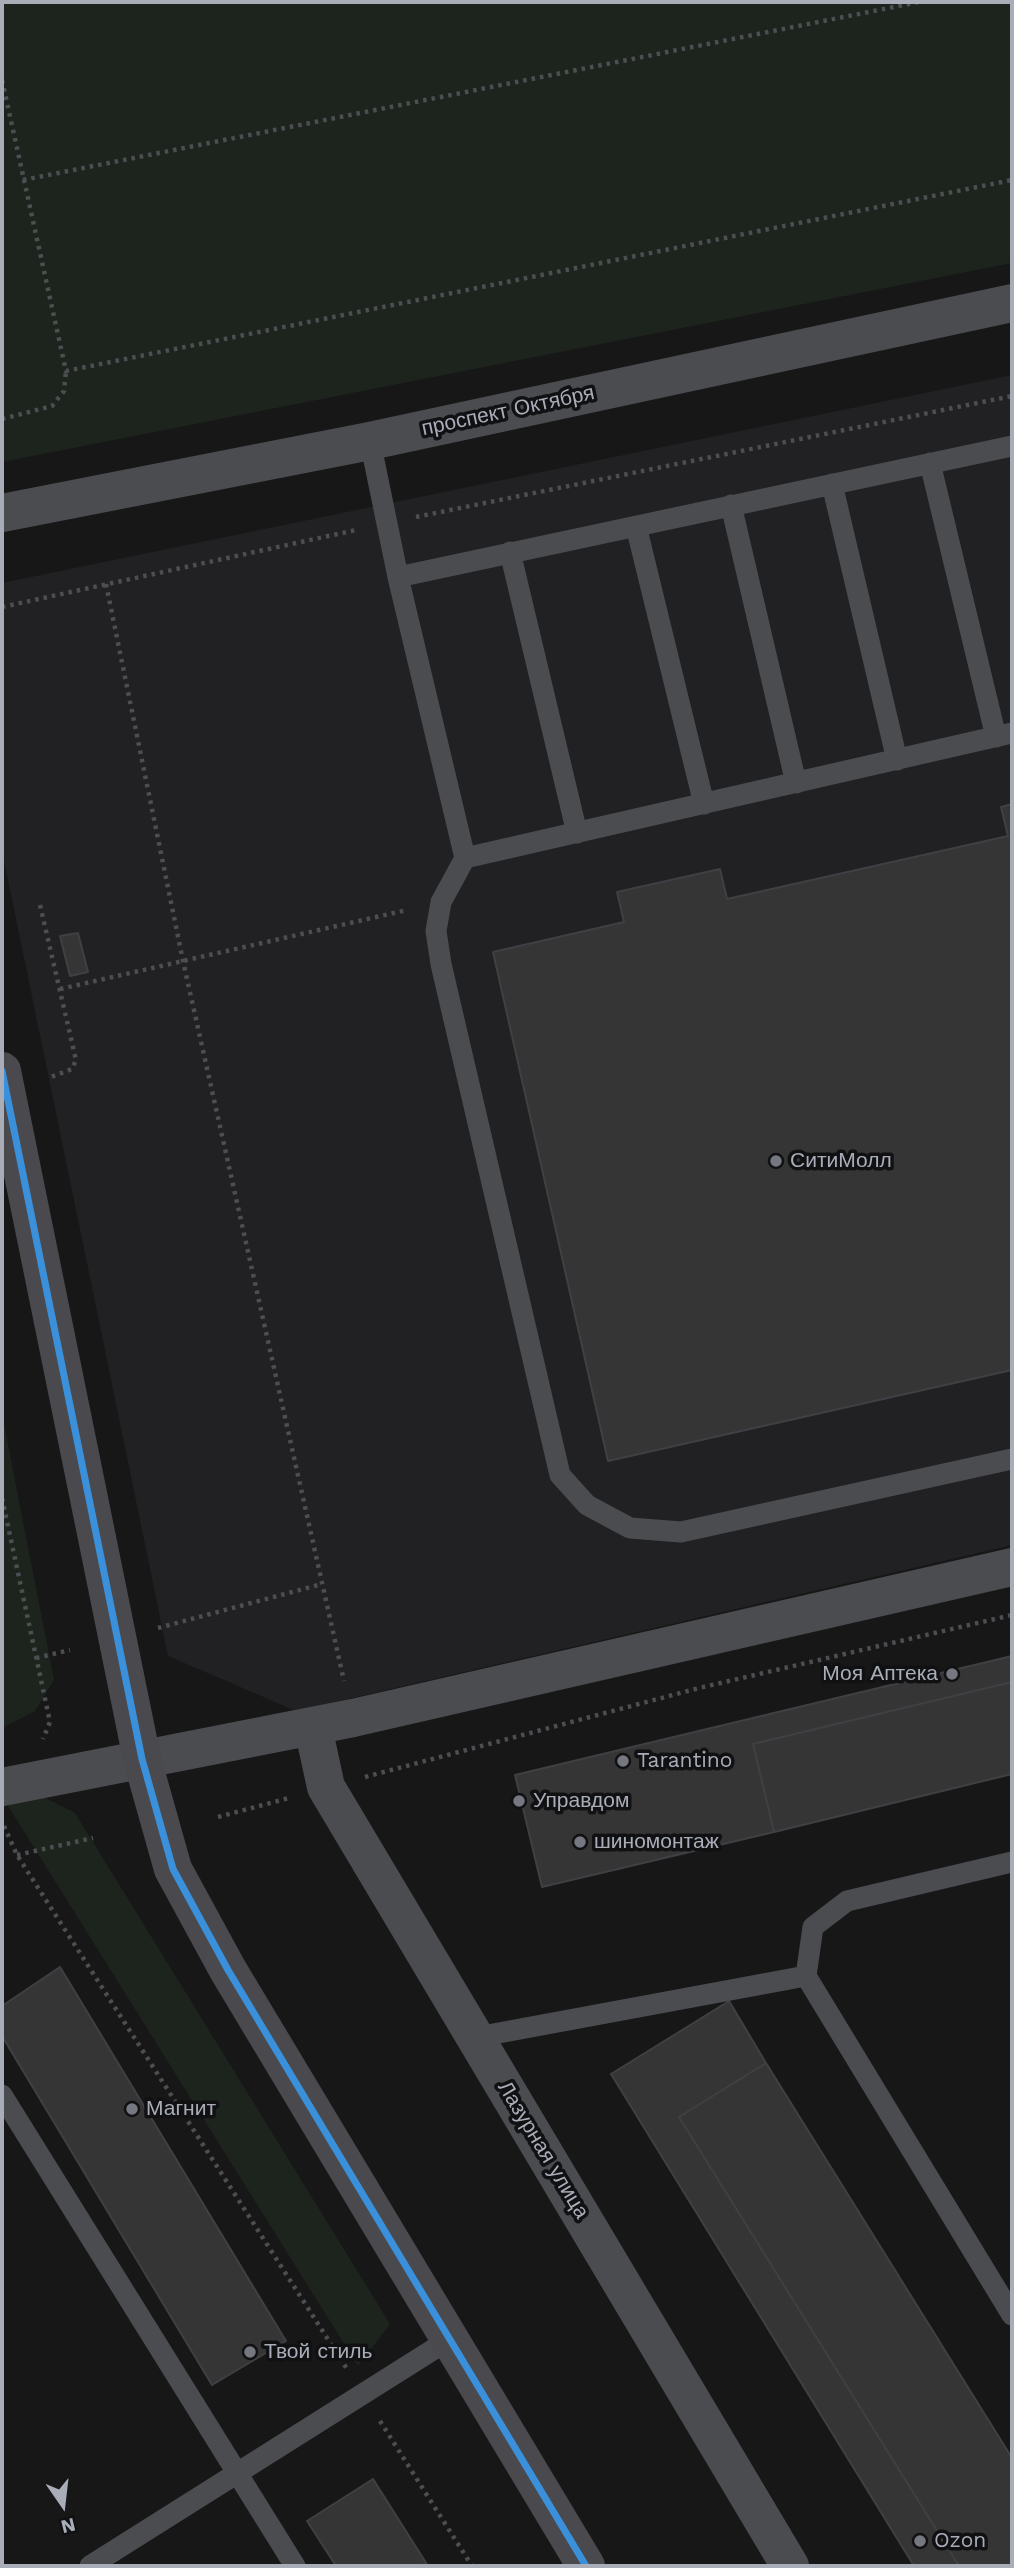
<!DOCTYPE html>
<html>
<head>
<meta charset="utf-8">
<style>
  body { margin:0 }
  #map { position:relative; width:1014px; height:2568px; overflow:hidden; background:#171717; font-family:"Work Sans",sans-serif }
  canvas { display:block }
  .frame { position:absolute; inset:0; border:4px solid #a8adb8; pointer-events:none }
  .north { position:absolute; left:28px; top:2470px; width:70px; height:70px; -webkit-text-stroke:5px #111113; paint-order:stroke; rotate:166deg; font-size:19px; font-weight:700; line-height:28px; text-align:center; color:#a8adb8 }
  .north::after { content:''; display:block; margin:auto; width:24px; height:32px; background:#a8adb8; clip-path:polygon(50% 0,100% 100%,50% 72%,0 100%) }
</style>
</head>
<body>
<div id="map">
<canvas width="1014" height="2568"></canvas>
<div class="frame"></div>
<div class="north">N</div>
</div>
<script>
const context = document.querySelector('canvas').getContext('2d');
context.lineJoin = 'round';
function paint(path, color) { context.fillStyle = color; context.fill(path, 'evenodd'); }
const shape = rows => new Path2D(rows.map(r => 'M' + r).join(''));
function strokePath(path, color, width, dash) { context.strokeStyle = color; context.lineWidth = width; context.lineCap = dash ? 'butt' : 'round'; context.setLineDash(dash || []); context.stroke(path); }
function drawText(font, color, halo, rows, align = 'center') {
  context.font = font + ' "Work Sans",sans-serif'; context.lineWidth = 7; context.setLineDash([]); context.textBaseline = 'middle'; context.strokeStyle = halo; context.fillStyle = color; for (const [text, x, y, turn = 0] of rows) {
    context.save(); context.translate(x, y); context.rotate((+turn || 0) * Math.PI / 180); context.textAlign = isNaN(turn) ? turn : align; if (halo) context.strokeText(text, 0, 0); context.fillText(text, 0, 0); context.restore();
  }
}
paint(shape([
  [1012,375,1012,1545,296,1711,168,1656,2,851,2,583]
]), '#212123');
paint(shape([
  [2,2,1012,2,1012,263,2,462],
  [2,1414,54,1680,35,1711,2,1728],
  [39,1795,75,1813,390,2324,358,2366,5,1801]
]), '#1d241e');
const building = shape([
  [1012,804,1012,1370,608,1461,493,952,624,922,617,892,720,869,727,899,1008,836,1001,807,1012,804],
  [78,933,88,972,70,976,60,936,78,933],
  [1012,1656,1012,1682,753,1744,774,1832,542,1887,515,1775,1012,1656],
  [1012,1682,1012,1774,774,1832,753,1744,1012,1682],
  [60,1967,286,2341,212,2385,2,2036,2,2006,60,1967],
  [729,2001,766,2063,679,2117,959,2566,914,2566,611,2074,729,2001],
  [766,2063,1012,2458,1012,2566,959,2566,679,2117,766,2063],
  [373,2479,428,2566,336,2566,307,2521,373,2479]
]);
paint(building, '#353536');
strokePath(building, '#3f4043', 2);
strokePath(shape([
  [2,80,66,371,1012,180],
  [23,180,919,2],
  [2,419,52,406,64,391,66,371],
  [416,517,1012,396],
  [106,584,183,961,344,1681],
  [2,607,356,530],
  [40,905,76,1060,72,1069,51,1077],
  [60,989,407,910],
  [2,1498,50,1722,43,1739],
  [158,1628,322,1584],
  [36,1658,70,1650],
  [365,1777,699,1688,1012,1615],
  [218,1817,289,1798],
  [4,1826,17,1855,347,2369],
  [17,1855,93,1838],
  [380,2421,472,2566]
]), '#4d4e52', 4.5, [3.5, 5]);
strokePath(shape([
  [370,441,398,577,465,858,1012,733],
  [930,463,996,737],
  [832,484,897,760],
  [731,505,796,783],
  [636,526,704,804],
  [510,552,577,833],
  [398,577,1012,446],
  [465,858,441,902,436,931,441,964,560,1475,587,1505,630,1528,681,1532,1012,1459],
  [806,1976,813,1927,847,1901,1012,1862],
  [477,2037,806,1976,1012,2315],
  [2,2095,295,2566],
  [90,2566,450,2339]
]), '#4b4c50', 21);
strokePath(shape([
  [313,1727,326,1787,790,2566]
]), '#4b4c50', 38);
strokePath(shape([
  [2,513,370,441,1012,303],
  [2,1787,353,1718,1012,1567]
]), '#4b4c50', 38);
strokePath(shape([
  [2,1071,142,1759,173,1869,228,1970,586,2566]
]), '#4a4a4e', 38);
strokePath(shape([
  [2,1071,142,1759,173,1869,228,1970,586,2566]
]), '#3a90db', 7);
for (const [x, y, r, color] of [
  [776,1161,7,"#757880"],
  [952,1674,7,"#757880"],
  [623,1761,7,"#757880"],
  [519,1801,7,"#757880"],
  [580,1842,7,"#757880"],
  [132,2109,7,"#757880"],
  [250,2352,7,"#757880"],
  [920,2541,7,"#757880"]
]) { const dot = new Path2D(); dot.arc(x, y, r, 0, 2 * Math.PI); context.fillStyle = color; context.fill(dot); strokePath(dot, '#111113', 2.5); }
drawText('21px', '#a8adb8', '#111113', [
  ["проспект Октября",508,411,-12],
  ["Лазурная улица",543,2150,59]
]);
drawText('21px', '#a8adb8', '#111113', [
  ["СитиМолл",790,1161],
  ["Моя Аптека",938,1674,"right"],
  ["Tarantino",637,1761],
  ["Управдом",533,1801],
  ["шиномонтаж",594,1842],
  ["Магнит",146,2109],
  ["Твой стиль",264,2352],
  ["Ozon",934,2541]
], 'left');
</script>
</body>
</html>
